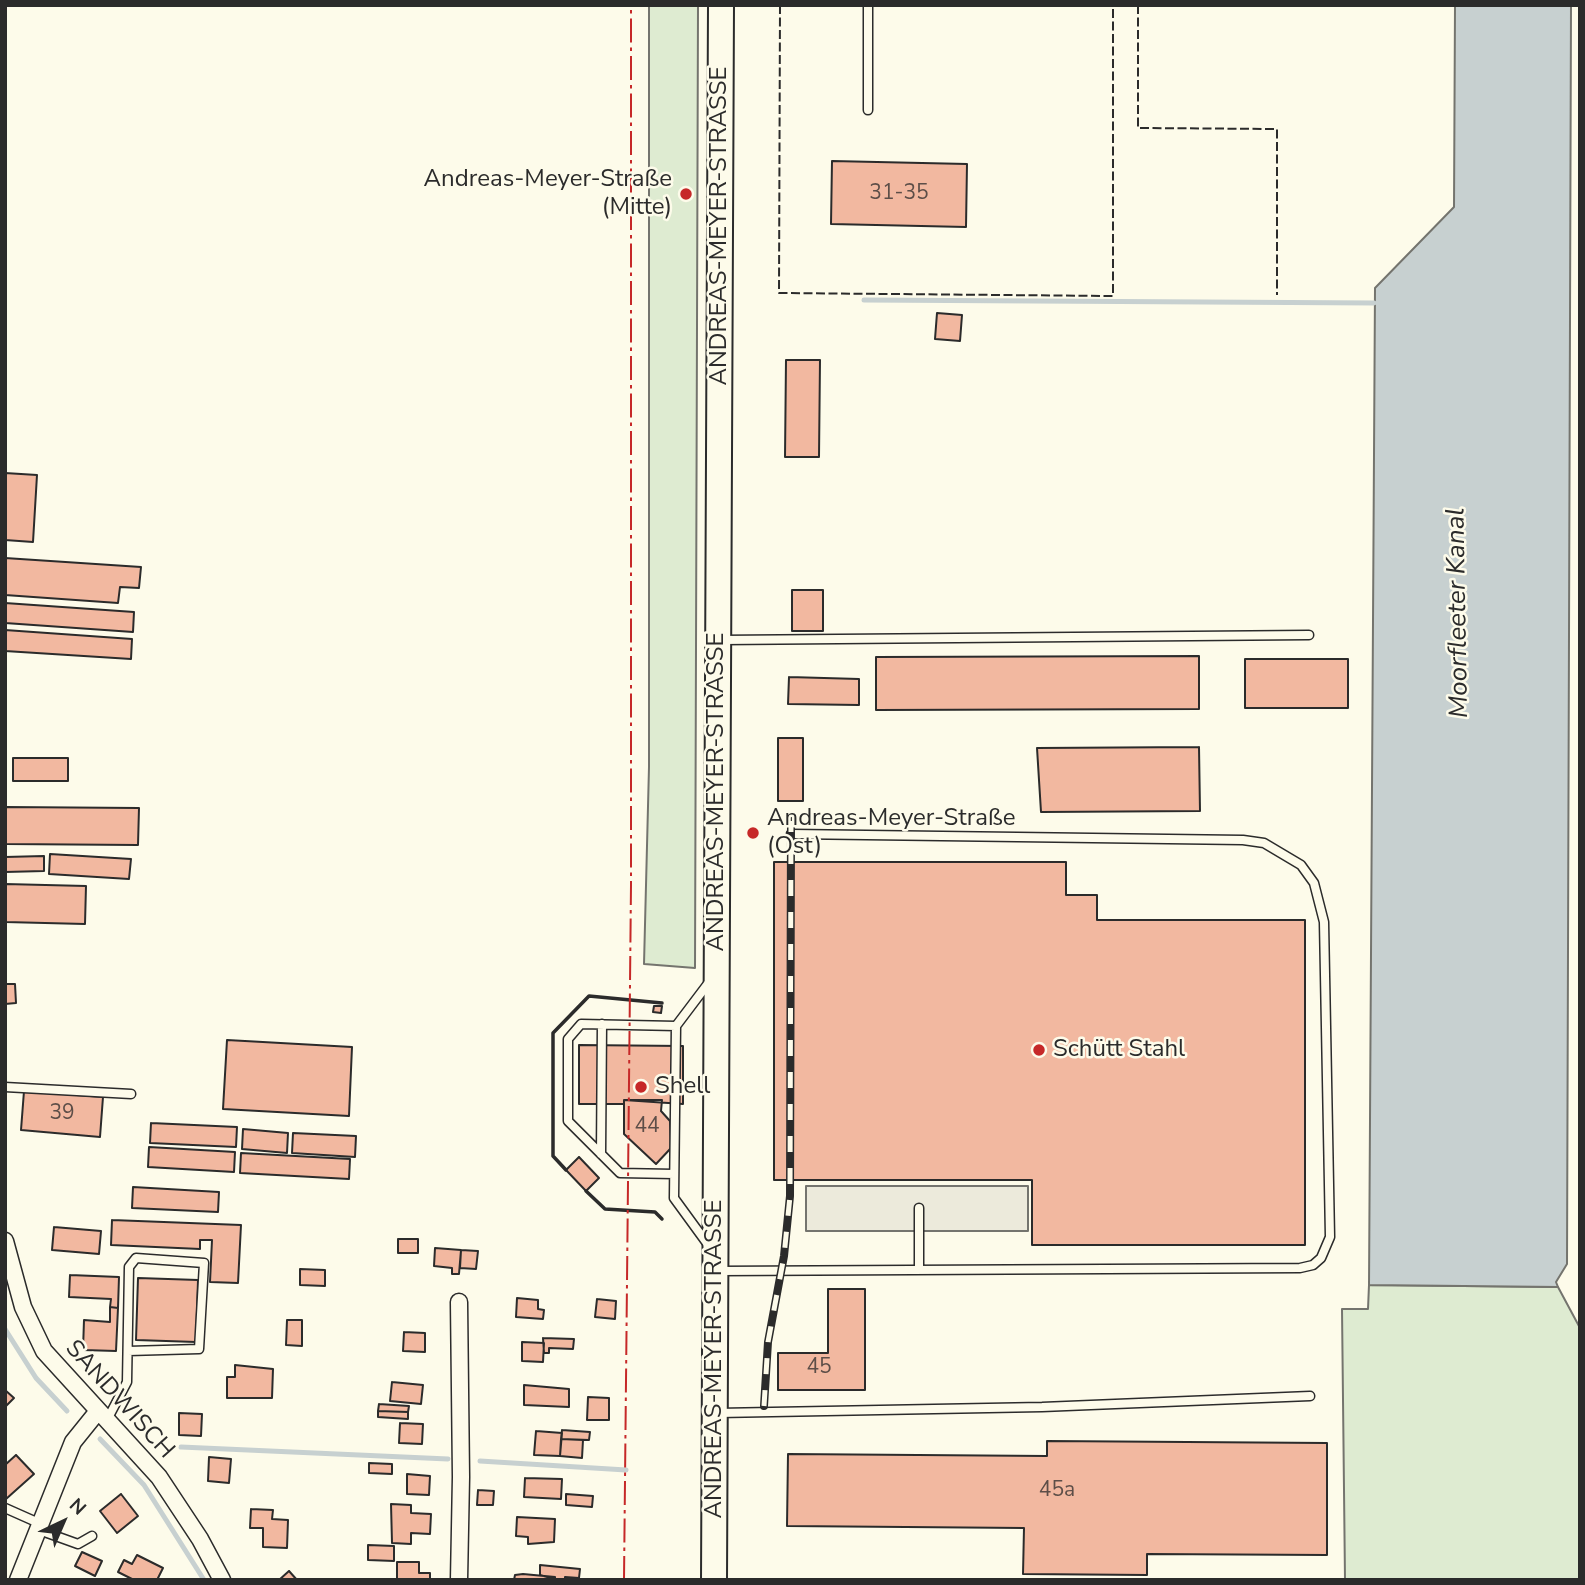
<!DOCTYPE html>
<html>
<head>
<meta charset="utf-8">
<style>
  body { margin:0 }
  #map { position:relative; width:1585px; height:1585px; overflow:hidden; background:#fdfbea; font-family:"Nunito Sans",sans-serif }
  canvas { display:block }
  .frame { position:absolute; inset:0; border:7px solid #2b2b2b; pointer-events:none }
  .north { position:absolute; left:28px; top:1487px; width:70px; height:70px; -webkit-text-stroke:5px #fdfbea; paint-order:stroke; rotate:44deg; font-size:19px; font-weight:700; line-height:28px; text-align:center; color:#2b2b2b }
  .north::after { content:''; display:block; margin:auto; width:24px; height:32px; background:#2b2b2b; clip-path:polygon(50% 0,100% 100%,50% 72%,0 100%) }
</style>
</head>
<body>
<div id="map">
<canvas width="1585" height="1585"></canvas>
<div class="frame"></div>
<div class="north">N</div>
</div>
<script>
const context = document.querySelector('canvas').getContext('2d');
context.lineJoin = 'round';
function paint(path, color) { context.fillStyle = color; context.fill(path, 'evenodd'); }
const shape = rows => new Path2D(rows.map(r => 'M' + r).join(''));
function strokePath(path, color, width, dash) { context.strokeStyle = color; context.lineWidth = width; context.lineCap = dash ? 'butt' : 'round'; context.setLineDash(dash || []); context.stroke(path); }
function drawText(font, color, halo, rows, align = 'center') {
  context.font = font + ' "Nunito Sans",sans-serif'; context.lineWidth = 5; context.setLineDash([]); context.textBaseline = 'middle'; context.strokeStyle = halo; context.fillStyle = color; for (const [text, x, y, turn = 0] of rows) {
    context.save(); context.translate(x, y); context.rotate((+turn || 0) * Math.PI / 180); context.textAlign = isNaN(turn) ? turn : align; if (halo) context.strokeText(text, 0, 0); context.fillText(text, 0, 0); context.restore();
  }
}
const green = shape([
  [649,5,698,5,695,968,644,964,649,767,649,5],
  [1369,1285,1558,1287,1580,1328,1580,1580,1345,1580,1342,1309,1368,1309,1369,1285]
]);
paint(green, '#deebd1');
strokePath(green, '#74746e', 2);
const parking = shape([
  [806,1186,1028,1186,1028,1231,806,1231,806,1186]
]);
paint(parking, '#eceadb');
strokePath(parking, '#74746e', 2);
const water = shape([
  [1455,5,1571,5,1567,1264,1556,1282,1558,1287,1369,1285,1375,288,1454,207,1455,5]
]);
paint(water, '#c7d0d0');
strokePath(water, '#74746e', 2);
strokePath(shape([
  [864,300,1374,303],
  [5,1329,36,1378,67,1411],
  [100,1439,144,1485,204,1580],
  [181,1447,448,1459],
  [480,1461,626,1470]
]), '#c7d0d0', 5);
const building = shape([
  [832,161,967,164,966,227,831,224,832,161],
  [937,313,962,315,960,341,935,339,937,313],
  [786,360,820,360,819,457,785,457,786,360],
  [5,473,37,475,33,542,5,540,5,473],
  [5,558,141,567,139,588,120,587,118,603,5,595,5,558],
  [792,590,823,590,823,631,792,631,792,590],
  [5,603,134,612,133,632,5,623,5,603],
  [5,630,132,639,131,659,5,651,5,630],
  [1199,656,1199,709,876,710,876,657,1199,656],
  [1245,659,1348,659,1348,708,1245,708,1245,659],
  [789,677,859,679,859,705,788,704,789,677],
  [778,738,803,738,803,801,778,801,778,738],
  [1199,747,1200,811,1041,812,1037,748,1199,747],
  [13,758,68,758,68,781,13,781,13,758],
  [5,807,139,808,138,845,5,844,5,807],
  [50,854,131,859,129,879,49,874,50,854],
  [44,856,44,871,5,872,5,857,44,856],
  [774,862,1066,862,1066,895,1097,895,1097,920,1305,920,1305,1245,1032,1245,1032,1180,774,1180,774,862],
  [5,884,86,886,85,924,5,922,5,884],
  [5,984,15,984,16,1003,5,1004,5,984],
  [654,1006,662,1006,661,1013,653,1012,654,1006],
  [227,1040,352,1047,349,1116,223,1109,227,1040],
  [579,1045,683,1046,683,1104,624,1100,624,1104,579,1104,579,1045],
  [24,1091,103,1097,100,1137,21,1130,24,1091],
  [624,1100,662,1100,661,1111,670,1121,671,1148,656,1164,624,1134,624,1100],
  [151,1123,237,1127,236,1147,150,1143,151,1123],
  [243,1129,288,1133,287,1153,242,1149,243,1129],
  [293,1133,356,1136,355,1157,292,1153,293,1133],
  [149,1147,235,1152,234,1172,148,1167,149,1147],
  [241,1153,350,1159,349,1179,240,1173,241,1153],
  [579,1157,599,1178,586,1191,566,1170,579,1157],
  [133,1187,219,1192,218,1212,132,1208,133,1187],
  [112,1220,241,1225,238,1283,210,1282,212,1240,200,1240,200,1249,111,1245,112,1220],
  [54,1227,101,1231,99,1254,52,1250,54,1227],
  [398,1239,418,1239,418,1253,398,1253,398,1239],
  [435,1248,461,1250,459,1274,452,1274,452,1268,434,1266,435,1248],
  [461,1250,478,1251,476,1269,460,1268,461,1250],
  [300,1269,325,1270,325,1286,300,1285,300,1269],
  [70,1275,119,1277,118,1308,110,1307,111,1299,69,1297,70,1275],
  [138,1278,198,1280,196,1342,136,1340,138,1278],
  [828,1289,865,1289,865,1390,778,1390,778,1353,828,1353,828,1289],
  [517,1298,538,1300,538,1309,544,1310,543,1319,516,1317,517,1298],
  [597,1299,616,1301,615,1319,595,1317,597,1299],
  [110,1307,118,1308,116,1351,83,1350,84,1320,110,1322,110,1307],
  [287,1320,302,1320,302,1346,286,1345,287,1320],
  [404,1332,425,1333,425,1352,403,1351,404,1332],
  [543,1338,574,1339,573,1349,549,1348,549,1353,544,1353,543,1338],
  [522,1342,544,1343,543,1362,522,1361,522,1342],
  [235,1365,273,1369,272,1398,227,1398,227,1377,235,1377,235,1365],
  [392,1382,423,1385,421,1404,390,1401,392,1382],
  [524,1385,569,1389,569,1407,524,1405,524,1385],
  [5,1390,14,1398,5,1407,5,1390],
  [588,1397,609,1398,609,1420,587,1420,588,1397],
  [379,1404,409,1406,408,1412,378,1411,379,1404],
  [378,1411,408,1412,408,1419,378,1417,378,1411],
  [179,1413,202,1414,201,1436,179,1435,179,1413],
  [400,1423,423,1424,422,1444,399,1443,400,1423],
  [562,1430,590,1432,589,1440,561,1439,562,1430],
  [536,1431,562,1433,560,1456,534,1455,536,1431],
  [561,1439,583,1440,582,1458,560,1456,561,1439],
  [1047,1441,1327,1443,1327,1555,1147,1554,1147,1575,1023,1574,1024,1528,787,1526,788,1454,1047,1456,1047,1441],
  [16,1455,34,1474,6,1499,5,1465,16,1455],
  [209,1457,231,1459,229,1483,208,1481,209,1457],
  [369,1463,392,1464,392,1474,369,1473,369,1463],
  [407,1474,430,1476,429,1495,407,1494,407,1474],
  [525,1478,562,1479,561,1499,524,1497,525,1478],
  [478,1490,494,1491,493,1505,477,1505,478,1490],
  [121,1494,138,1516,117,1533,100,1511,121,1494],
  [566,1494,593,1496,592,1507,566,1505,566,1494],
  [391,1504,411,1505,411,1513,431,1514,430,1534,411,1533,411,1544,392,1543,391,1504],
  [251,1509,273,1510,272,1519,288,1520,287,1548,263,1547,263,1528,250,1528,251,1509],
  [517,1517,555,1519,554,1542,528,1544,528,1537,516,1536,517,1517],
  [368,1545,394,1546,394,1561,368,1560,368,1545],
  [82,1552,102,1561,95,1576,75,1566,82,1552],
  [137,1555,163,1568,157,1580,134,1580,118,1572,124,1560,132,1564,137,1555],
  [397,1562,419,1562,419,1573,430,1573,430,1580,397,1580,397,1562],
  [540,1565,580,1569,579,1578,565,1577,565,1580,558,1580,540,1575,540,1565],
  [289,1571,297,1580,279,1580,289,1571],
  [523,1574,555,1577,555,1580,514,1580,515,1575,523,1574]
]);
paint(building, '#f2b8a0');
strokePath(building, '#2b2b2b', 2);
const service = shape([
  [868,5,868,110],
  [721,640,1309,635],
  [5,1087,131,1094],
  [601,1154,602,1024],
  [674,1174,620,1173,568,1121,568,1039,581,1024,676,1026],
  [709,1246,674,1198,676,1026,710,981],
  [919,1270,919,1208],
  [718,1271,1300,1268,1313,1265,1321,1258,1330,1237,1324,922,1314,883,1301,865,1264,843,1243,840,791,834],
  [718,1413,1042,1407,1310,1396],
  [107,1420,127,1382,129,1267,136,1258,204,1263,199,1349,128,1351],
  [5,1508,41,1524],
  [39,1530,78,1544,92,1536]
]);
const minor = shape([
  [5,1241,23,1307,44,1351,159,1477,200,1539,222,1580],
  [18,1580,73,1442,98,1411],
  [459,1580,461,1477,459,1302]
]);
const primary = shape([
  [714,1580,721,5]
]);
strokePath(service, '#2b2b2b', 11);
strokePath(minor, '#2b2b2b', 19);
strokePath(primary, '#2b2b2b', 28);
strokePath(service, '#fdfbea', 8);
strokePath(minor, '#fdfbea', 16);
strokePath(primary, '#fdfbea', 24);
const rail = shape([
  [764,1406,768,1342,784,1256,790,1196,791,821]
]);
strokePath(rail, '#2b2b2b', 8);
strokePath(rail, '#fdfbea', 5, [16]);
strokePath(shape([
  [780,5,779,293,1113,296,1113,5],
  [1138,5,1138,128,1277,129,1277,295]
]), '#2b2b2b', 2, [9, 3.5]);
strokePath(shape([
  [566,1170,553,1156,553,1033,589,996,662,1003],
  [586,1191,605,1209,655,1212,662,1219]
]), '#2b2b2b', 3.5);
strokePath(shape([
  [624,1580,631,885,631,5]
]), '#c62828', 2, [24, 5, 3.5, 5]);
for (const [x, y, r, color] of [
  [686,194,7,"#c62828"],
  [753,833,7,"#c62828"],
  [1039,1050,7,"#c62828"],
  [641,1087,7,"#c62828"]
]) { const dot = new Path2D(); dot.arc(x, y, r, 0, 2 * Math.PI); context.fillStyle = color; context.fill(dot); strokePath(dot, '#fdfbea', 2.5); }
drawText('21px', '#5d4e48', null, [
  ["31-35",899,194],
  ["39",62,1114],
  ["44",647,1127],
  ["45",819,1368],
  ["45a",1057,1491]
]);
drawText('24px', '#2b2b2b', '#fdfbea', [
  ["Andreas-Meyer-Straße",672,180,"right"],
  ["(Mitte)",672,208,"right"],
  ["Andreas-Meyer-Straße",767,819],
  ["(Ost)",767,847],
  ["Schütt Stahl",1053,1050],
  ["Shell",655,1087]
], 'left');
drawText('24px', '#2b2b2b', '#fdfbea', [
  ["ANDREAS-MEYER-STRASSE",720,226,-90],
  ["ANDREAS-MEYER-STRASSE",717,792,-90],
  ["ANDREAS-MEYER-STRASSE",715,1359,-90],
  ["SANDWISCH",119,1400,48]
]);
drawText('italic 26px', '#2b2b2b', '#fdfbea', [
  ["Moorfleeter Kanal",1459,613,-91]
]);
</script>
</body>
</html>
